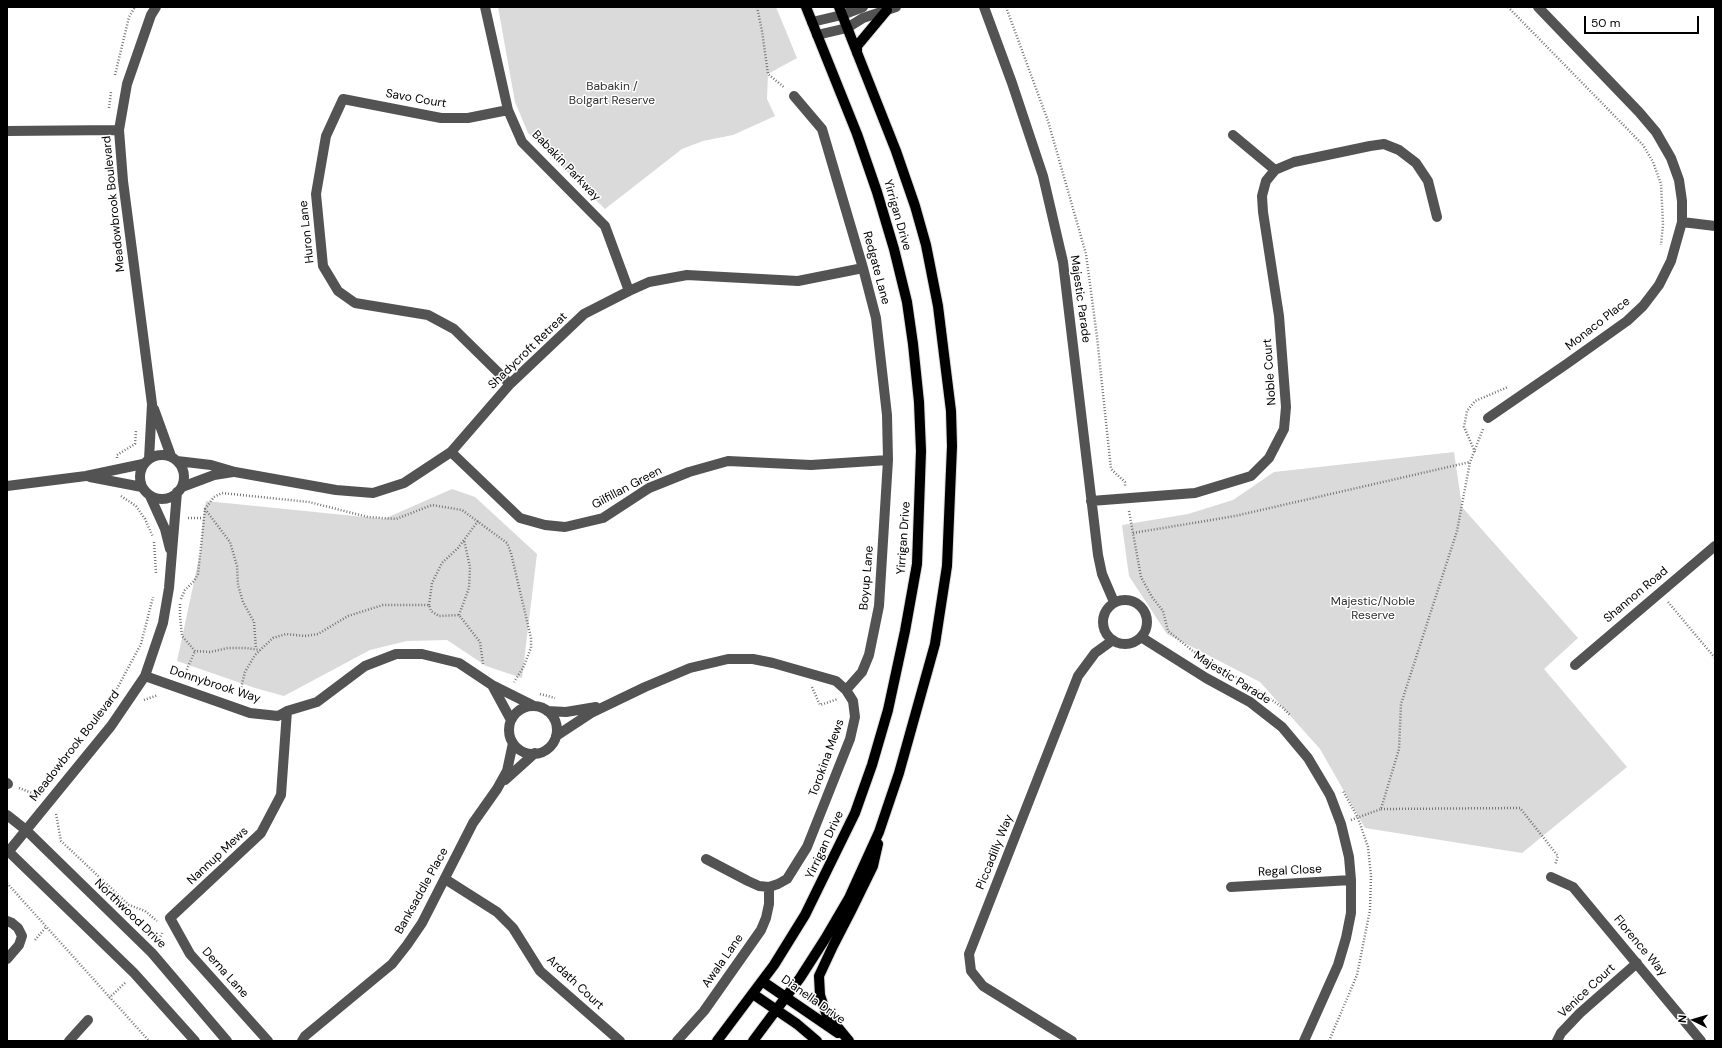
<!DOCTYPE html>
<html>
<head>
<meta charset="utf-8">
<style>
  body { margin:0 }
  #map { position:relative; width:1722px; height:1048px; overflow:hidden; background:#fff; font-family:"DM Sans",sans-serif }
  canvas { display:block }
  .frame { position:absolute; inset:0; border:8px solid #000; pointer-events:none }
  .north { position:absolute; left:1674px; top:1000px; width:40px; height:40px; -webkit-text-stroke:3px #fff; paint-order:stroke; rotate:275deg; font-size:11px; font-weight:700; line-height:16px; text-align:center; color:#000 }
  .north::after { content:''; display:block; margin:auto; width:14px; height:18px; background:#000; clip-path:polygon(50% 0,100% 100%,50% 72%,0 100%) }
  .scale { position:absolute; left:1584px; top:16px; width:115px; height:18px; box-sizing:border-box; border:2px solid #000; border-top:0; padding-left:5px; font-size:12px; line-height:14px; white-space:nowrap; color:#000; -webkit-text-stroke:3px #fff; paint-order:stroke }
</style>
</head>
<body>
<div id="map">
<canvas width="1722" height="1048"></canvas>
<div class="frame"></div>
<div class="north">N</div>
<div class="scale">50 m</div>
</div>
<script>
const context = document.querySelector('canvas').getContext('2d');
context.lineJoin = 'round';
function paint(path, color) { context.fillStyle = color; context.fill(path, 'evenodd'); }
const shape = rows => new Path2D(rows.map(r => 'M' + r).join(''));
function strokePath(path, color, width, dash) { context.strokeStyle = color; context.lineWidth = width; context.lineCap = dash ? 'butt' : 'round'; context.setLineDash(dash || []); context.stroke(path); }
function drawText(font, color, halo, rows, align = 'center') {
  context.font = font + ' "DM Sans",sans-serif'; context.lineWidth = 3; context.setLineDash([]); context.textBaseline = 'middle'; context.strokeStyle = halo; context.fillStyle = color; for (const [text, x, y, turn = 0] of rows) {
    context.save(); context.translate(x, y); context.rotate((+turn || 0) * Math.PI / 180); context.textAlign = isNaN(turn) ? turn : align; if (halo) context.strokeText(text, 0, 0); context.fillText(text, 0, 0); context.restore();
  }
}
paint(shape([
  [498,7,776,7,797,58,768,74,767,99,775,116,733,135,703,141,682,149,605,209,528,133,515,102],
  [1454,452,1462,507,1578,638,1544,669,1627,767,1522,853,1365,828,1320,749,1260,682,1167,634,1129,576,1122,525,1188,514,1233,500,1274,472],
  [452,489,475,497,537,554,522,678,486,666,447,640,407,641,370,650,284,696,255,688,177,661,201,549,203,518,206,501,384,519]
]), '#dadada');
const major = shape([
  [857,53,857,46,887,10],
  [762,981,838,1033],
  [753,994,797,1024,817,1041],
  [717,1041,774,965,805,915,855,813,872,765,888,710,905,631,917,564,921,451,919,402,913,344,907,302,894,249,877,192,857,134,806,7],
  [753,1041,800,978,825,939,849,898,879,832,899,773,935,644,947,566,952,446,951,411,938,306,926,245,915,206,896,151,839,7],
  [849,1041,826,1013,820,995,819,976,833,946,851,911,873,866,878,844]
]);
strokePath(major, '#dbdbdb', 12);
strokePath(shape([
  [757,7,762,31,768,74,785,88],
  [1006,7,1048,121,1086,254,1097,337,1111,469,1125,482,1125,486],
  [1508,7,1643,145,1653,162,1661,184,1663,225,1661,245],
  [115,75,129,17,135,7],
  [109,108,111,92],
  [1612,315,1620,308],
  [1475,452,1464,427,1467,411,1475,401,1508,387],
  [117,458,117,455,135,444,136,431],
  [121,496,136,506,145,519,153,537],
  [205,509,214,497,222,493,309,502,368,517,396,519,432,505,462,510,507,543,511,553,531,638,531,648,523,668,514,682],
  [1129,511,1141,577,1152,597,1163,611,1168,631,1193,651,1252,687],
  [188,518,203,518],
  [1133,533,1235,516,1470,462],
  [154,542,156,573],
  [181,599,185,590,194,581,198,574,205,509,230,542,237,566,238,585,243,602,254,622,256,649],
  [1668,602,1715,658],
  [180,604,180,616,182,636,195,651,210,652,228,648,246,648,260,650],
  [429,605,432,583,442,563,458,548,478,521],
  [459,615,469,588,470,567,464,540],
  [183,678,195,651],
  [812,687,820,705,838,699],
  [1258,690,1283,708,1290,715],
  [540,694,555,698],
  [239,696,245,672,255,655,273,638,286,634,305,636,318,634,348,616,383,605,429,605,431,611,439,616,459,615,480,642,483,664],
  [144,700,158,695],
  [94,724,106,709,141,644,153,597],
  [19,788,32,793,38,798],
  [1381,809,1520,808,1558,856,1555,865],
  [56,814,61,841,129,905,145,911,157,921],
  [1351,820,1381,809,1399,749,1401,704,1457,531,1470,462,1483,429],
  [7,883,149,1041],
  [35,940,46,927],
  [158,942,163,931],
  [109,998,126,982],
  [1329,1041,1357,975,1370,910,1371,876,1368,847,1358,818,1343,791]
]), '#757575', 2.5, [1, 2]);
strokePath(shape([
  [485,7,508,110,522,142,605,226,629,291],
  [984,7,1012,83,1043,176,1063,262,1098,555,1102,574,1114,602],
  [812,22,842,15,863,7],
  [817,35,847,28,863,18,896,7],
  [794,96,822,129,863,268,876,318,887,415,888,460,879,606,869,655,862,672,846,690],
  [508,110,468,118,441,118,343,99,326,136,316,194,323,266,338,291,355,303,428,315,454,329,510,384],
  [7,131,119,130],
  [1233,135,1275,170],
  [1682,222,1715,226],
  [154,409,171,456],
  [1488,418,1568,363,1627,321,1643,306,1659,285,1671,261,1682,222,1682,201,1679,180,1671,158,1656,132,1639,112,1538,7],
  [451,452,520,518,545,525,565,527,603,518,649,488,689,472,728,461,811,465,888,460],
  '140 477a22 22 0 1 1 44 0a22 22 0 1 1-44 0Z',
  [149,459,152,404,123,181,119,130,127,84,151,15,156,7],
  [177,461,211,465,235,472,336,490,373,493,404,483,451,452,510,384,584,314,629,291,649,282,687,275,798,281,863,268],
  [90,477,142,487],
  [7,486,86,476,143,464],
  [182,487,214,475,233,472],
  [150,496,165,529,170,549],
  [1091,501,1195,493,1251,476,1269,458,1284,429,1286,407,1279,316,1263,212,1262,196,1266,181,1275,170,1294,162,1370,146,1384,144,1399,150,1416,163,1428,181,1437,217],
  '1103 622a22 22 0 1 1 44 0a22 22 0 1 1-44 0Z',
  [1141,637,1206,678,1250,702,1282,727,1308,758,1330,795,1341,824,1349,857,1351,880,1351,913,1346,938,1338,965,1304,1041],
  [1575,665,1715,546],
  [145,676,250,713,278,716,287,711,317,702,365,666,396,654,422,654,459,663,492,685,534,706],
  [492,685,511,720],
  '509 730a24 24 0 1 1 48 0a24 24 0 1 1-48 0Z',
  [547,711,566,712,596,707],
  [556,736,591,713,645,687,690,668,728,659,753,659,773,663,836,681,846,690,853,701,855,717,850,739,807,847,787,879,778,884,769,887,759,886,748,881,706,859],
  [505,780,535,753],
  [7,783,8,784],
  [7,815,26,830,152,953,227,1041],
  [7,850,134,973,195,1041],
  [9,851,111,726,145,676,163,623,169,588,177,492],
  [1551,877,1573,887,1701,1041],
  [445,879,497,912,513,928,540,971,620,1041],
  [1231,887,1351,880],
  [7,921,12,923,18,928,22,936,19,945,7,959],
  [69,1041,88,1020],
  [268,1041,190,954,170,918,261,833,281,795,287,711],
  [302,1041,305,1036,392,964,407,945,422,923,473,823,497,789,507,771,513,743],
  [677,1041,704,1011,761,930,766,918,769,904,769,887],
  [1072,1041,983,986,971,971,969,954,1078,676,1095,653,1113,640],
  [1557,1041,1561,1033,1580,1013,1637,963]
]), '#535353', 10);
strokePath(major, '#000', 10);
drawText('12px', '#313131', '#fff', [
  ["Babakin /",612,87],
  ["Bolgart Reserve",612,101],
  ["Majestic/Noble",1373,602],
  ["Reserve",1373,616]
]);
drawText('12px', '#000', '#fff', [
  ["Savo Court",416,99,10],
  ["Babakin Parkway",566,166,46],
  ["Meadowbrook Boulevard",114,204,-96],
  ["Yirrigan Drive",897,215,74],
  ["Huron Lane",307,232,-96],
  ["Redgate Lane",876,268,75],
  ["Majestic Parade",1080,299,82],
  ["Monaco Place",1598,324,-38],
  ["Shadycroft Retreat",528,351,-44],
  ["Noble Court",1270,372,-94],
  ["Gilfillan Green",627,488,-28],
  ["Yirrigan Drive",904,538,-86],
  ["Boyup Lane",867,578,-85],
  ["Shannon Road",1636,595,-40],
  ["Majestic Parade",1232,678,32],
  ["Donnybrook Way",215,685,18],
  ["Meadowbrook Boulevard",75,746,-52],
  ["Torokina Mews",827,758,-70],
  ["Yirrigan Drive",825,845,-65],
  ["Piccadilly Way",995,852,-68],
  ["Nannup Mews",218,856,-43],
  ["Regal Close",1290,871,-3],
  ["Banksaddle Place",422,891,-61],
  ["Northwood Drive",130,914,44],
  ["Florence Way",1640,946,50],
  ["Awala Lane",723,961,-55],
  ["Derna Lane",225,973,48],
  ["Ardath Court",575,983,43],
  ["Venice Court",1587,991,-43],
  ["Dianella Drive",813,1000,35]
]);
</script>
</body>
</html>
